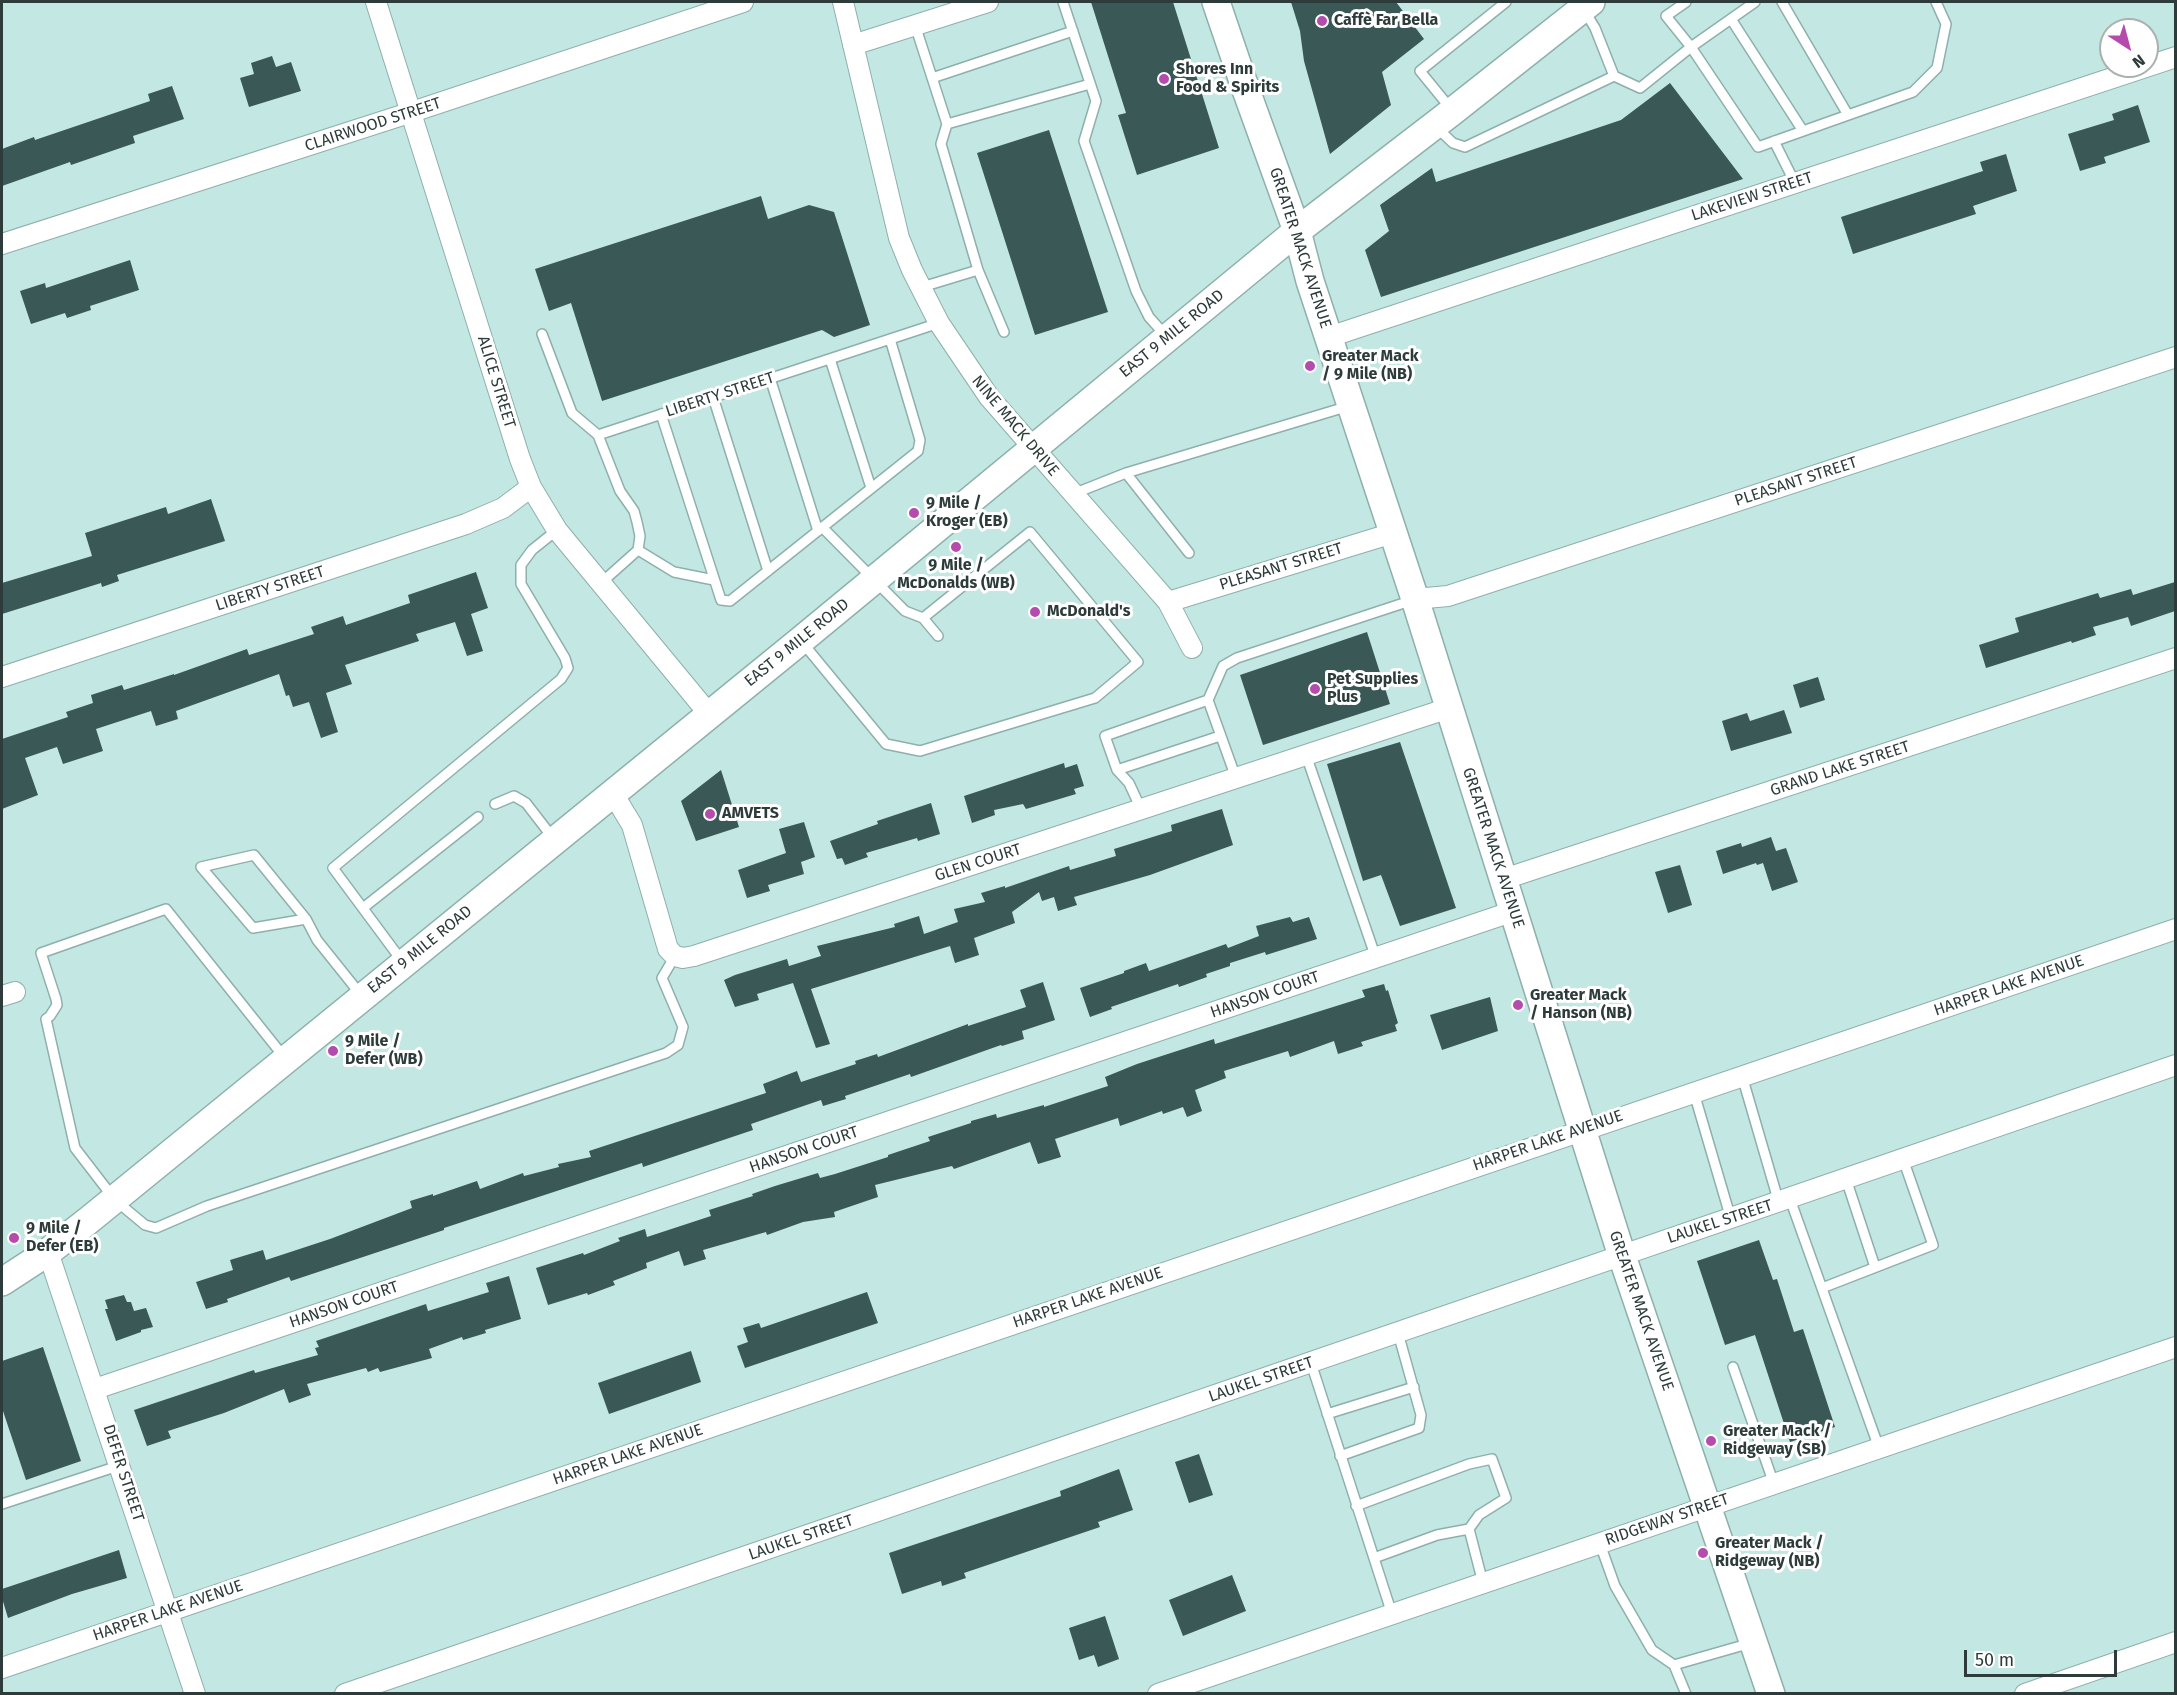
<!DOCTYPE html>
<html>
<head>
<meta charset="utf-8">
<style>
  body { margin:0 }
  #map { position:relative; width:2177px; height:1695px; overflow:hidden; background:#c3e7e3; font-family:"Fira Sans",sans-serif }
  canvas { display:block }
  .frame { position:absolute; inset:0; border:3px solid #2d3c3a; pointer-events:none }
  .north { position:absolute; left:2099px; top:18px; width:60px; height:60px; box-sizing:border-box; background:#fff; border:2px solid #abb1b0; border-radius:50%; rotate:144deg; font-size:16px; font-weight:700; line-height:24px; text-align:center; color:#2d3c3a }
  .north::after { content:''; display:block; margin:auto; width:21px; height:27px; background:#b54bad; clip-path:polygon(50% 0,100% 100%,50% 72%,0 100%) }
  .scale { position:absolute; left:1964px; top:1650px; width:153px; height:27px; box-sizing:border-box; border:3px solid #2d3c3a; border-top:0; padding-left:8px; font-size:18px; line-height:21px; white-space:nowrap; color:#2d3c3a; -webkit-text-stroke:4px #fff; paint-order:stroke }
</style>
</head>
<body>
<div id="map">
<canvas width="2177" height="1695"></canvas>
<div class="frame"></div>
<div class="north">N</div>
<div class="scale">50 m</div>
</div>
<script>
const context = document.querySelector('canvas').getContext('2d');
context.lineJoin = 'round';
function paint(path, color) { context.fillStyle = color; context.fill(path, 'evenodd'); }
const shape = rows => new Path2D(rows.map(r => 'M' + r).join(''));
function strokePath(path, color, width, dash) { context.strokeStyle = color; context.lineWidth = width; context.lineCap = dash ? 'butt' : 'round'; context.setLineDash(dash || []); context.stroke(path); }
function drawText(font, color, halo, rows, align = 'center') {
  context.font = font + ' "Fira Sans",sans-serif'; context.lineWidth = 6; context.setLineDash([]); context.textBaseline = 'middle'; context.strokeStyle = halo; context.fillStyle = color; for (const [text, x, y, turn = 0] of rows) {
    context.save(); context.translate(x, y); context.rotate((+turn || 0) * Math.PI / 180); context.textAlign = isNaN(turn) ? turn : align; if (halo) context.strokeText(text, 0, 0); context.fillText(text, 0, 0); context.restore();
  }
}
paint(shape([
  [1091,2,1173,2,1219,148,1137,175,1118,115,1126,113],
  [1291,2,1396,2,1424,39,1382,72,1391,105,1330,154,1304,61,1300,31],
  [272,56,276,67,291,62,301,91,249,107,240,78,254,74,251,63],
  [1670,83,1743,179,1381,297,1365,250,1389,231,1380,205,1432,168,1436,182,1621,120],
  [172,86,184,119,133,136,135,143,71,165,70,162,2,186,2,149,34,137,35,140,150,101,148,94],
  [2138,105,2150,142,2104,157,2106,163,2080,171,2068,134,2114,120,2112,114],
  [1049,130,1108,312,1035,335,977,153],
  [2006,154,2017,191,1973,206,1976,214,1853,254,1841,217,1983,171,1980,162],
  [761,196,768,219,809,205,834,212,870,325,834,337,822,330,602,401,571,303,549,311,535,269],
  [130,260,139,290,90,306,91,310,67,318,65,313,31,324,20,291,45,283,46,288],
  [211,499,225,541,117,575,119,581,102,587,101,583,2,614,2,583,92,556,85,533,166,507,168,514],
  [476,572,488,608,471,614,483,651,467,656,455,622,416,634,419,641,345,665,352,684,326,693,338,732,321,738,309,702,293,707,289,695,286,696,279,674,176,711,178,719,156,726,151,711,96,729,103,751,63,764,57,747,25,758,38,795,2,809,2,739,68,717,66,712,93,703,91,695,122,685,124,690,174,674,174,675,247,649,249,655,314,634,311,627,343,616,346,625,410,603,408,595],
  [2175,582,2175,611,2131,626,2128,617,2093,627,2096,635,2072,643,2071,641,1986,668,1979,645,2019,632,2015,618,2098,593,2100,598,2131,589,2133,595],
  [1367,632,1390,704,1263,745,1240,675],
  [1818,677,1825,700,1800,708,1793,685],
  [1784,710,1792,733,1731,751,1722,721,1747,713,1750,721],
  [1400,742,1456,908,1400,926,1381,875,1363,881,1327,764],
  [1064,763,1065,768,1077,764,1084,786,1074,789,1076,794,1026,809,1023,804,994,810,995,815,972,823,964,796],
  [721,770,739,827,696,841,681,801],
  [931,803,940,834,918,841,917,838,866,853,868,857,845,865,842,858,837,859,830,841,878,824,877,821],
  [1222,809,1233,845,1150,875,1074,897,1077,905,1058,911,1054,897,1042,901,1039,892,1012,912,1015,923,974,938,979,955,955,963,950,946,811,989,830,1044,816,1048,793,983,757,994,759,1000,735,1007,724,980,735,975,787,959,789,966,821,956,817,946,895,927,894,924,919,916,924,934,958,922,954,909,985,902,981,893,1005,886,1005,888,1069,866,1070,870,1116,856,1114,849,1172,831,1171,825],
  [804,822,815,857,801,862,804,874,768,885,770,891,747,898,738,870,786,853,779,829],
  [1771,837,1776,851,1786,848,1798,882,1772,891,1763,863,1757,865,1756,863,1723,874,1716,851,1741,843,1742,847],
  [1680,865,1692,905,1668,913,1655,872],
  [1290,917,1293,922,1309,917,1317,939,1266,955,1265,952,1230,963,1230,966,1206,974,1207,977,1179,987,1178,984,1111,1007,1112,1009,1090,1017,1080,988,1124,973,1124,971,1146,963,1149,971,1226,944,1228,948,1259,936,1256,926],
  [1043,982,1055,1020,1022,1031,1024,1039,1002,1046,1001,1045,911,1077,910,1074,845,1096,846,1099,823,1106,821,1100,751,1124,753,1130,643,1167,642,1163,444,1228,444,1230,291,1281,289,1277,227,1299,228,1302,206,1309,196,1282,233,1270,230,1260,263,1250,266,1260,330,1239,412,1208,410,1201,433,1194,433,1196,477,1181,480,1189,523,1173,524,1176,559,1167,558,1164,591,1157,589,1151,766,1093,763,1084,797,1071,801,1082,856,1064,855,1061,877,1054,878,1057,968,1024,968,1026,1026,1007,1020,990],
  [1384,984,1386,991,1388,990,1398,1023,1395,1025,1397,1031,1361,1042,1363,1046,1338,1054,1334,1041,1290,1057,1288,1051,1224,1071,1226,1078,1195,1090,1202,1111,1187,1117,1183,1107,1163,1114,1162,1111,1120,1126,1118,1118,1055,1139,1061,1157,1038,1164,1030,1142,954,1169,952,1166,875,1185,878,1197,834,1212,835,1217,803,1222,767,1235,766,1232,703,1250,706,1259,684,1266,679,1251,646,1263,647,1268,613,1281,615,1285,588,1295,587,1293,548,1305,536,1268,583,1253,584,1255,620,1241,618,1238,645,1229,647,1237,711,1216,709,1210,753,1196,752,1194,775,1186,818,1173,820,1178,835,1174,888,1157,888,1155,930,1141,928,1137,971,1123,971,1121,996,1114,997,1118,1044,1105,1044,1107,1108,1086,1105,1077,1137,1064,1214,1039,1215,1044,1365,997,1362,990],
  [1490,997,1498,1031,1442,1050,1430,1015],
  [1759,1240,1773,1280,1777,1279,1794,1332,1803,1329,1835,1427,1790,1442,1755,1335,1725,1345,1697,1261],
  [509,1276,521,1319,485,1330,486,1333,463,1340,462,1337,429,1349,432,1358,380,1372,378,1368,368,1372,366,1368,307,1384,311,1395,289,1403,284,1389,224,1413,168,1431,171,1438,147,1446,134,1410,254,1370,255,1373,318,1355,315,1348,319,1347,316,1341,426,1304,428,1311,489,1292,486,1283],
  [867,1292,878,1323,745,1368,737,1346,748,1342,743,1328,759,1323,761,1328],
  [124,1295,127,1302,131,1302,134,1311,146,1308,153,1327,141,1330,141,1332,116,1341,105,1309,108,1309,105,1300],
  [43,1347,81,1461,26,1480,2,1408,2,1361],
  [691,1351,701,1382,609,1414,598,1383],
  [1199,1454,1213,1495,1189,1503,1175,1462],
  [1119,1469,1133,1510,1098,1522,1100,1527,964,1573,966,1578,942,1586,941,1581,902,1594,889,1553,1061,1496,1060,1491],
  [119,1550,127,1578,72,1594,8,1618,2,1598,2,1589],
  [1232,1575,1246,1611,1183,1636,1169,1600],
  [1105,1616,1119,1659,1098,1667,1094,1655,1079,1660,1069,1628]
]), '#395856');
const lane = shape([
  [1063,2,1096,101,1084,141,1136,291,1149,317,1166,336],
  [1686,2,1666,16,1691,47,1755,2],
  [1782,2,1848,115],
  [1584,10,1595,28,1614,76],
  [1731,19,1803,131],
  [915,25,947,124,941,144,978,270,922,287],
  [932,78,1073,31],
  [1451,109,1420,71,1506,2],
  [947,124,1090,84],
  [1435,126,1453,143,1465,147,1614,76,1640,88,1691,47,1758,147,1913,92,1937,68,1946,24,1936,2],
  [1774,141,1795,183],
  [978,270,1004,332],
  [542,334,572,413,598,435,620,491,634,511,637,522,640,536,638,550,601,583],
  [830,359,871,488],
  [770,378,818,531],
  [713,397,768,571],
  [661,414,721,600,730,601,918,451,920,440,890,339],
  [598,435,939,323],
  [1126,473,1189,553],
  [1073,494,1126,473,1349,406],
  [638,550,674,572,714,580],
  [923,618,938,636],
  [802,642,886,744,920,751,1095,698,1138,662,1030,532,923,618,905,611,822,527],
  [1208,700,1236,778],
  [1306,755,1376,958],
  [1117,770,1220,736],
  [495,804,514,796,526,803,553,838],
  [1141,809,1129,783,1117,770,1105,736,1208,700,1223,666,1237,658,1413,600],
  [363,908,478,817],
  [306,919,253,928,201,867,254,855,306,919,317,940,361,995],
  [402,961,333,868,561,679,568,668,565,658,521,584,521,565,532,550,557,530],
  [284,1057,166,909,41,953,56,999,57,1005,50,1016,46,1019,75,1148,115,1200,145,1225,156,1228,207,1206,666,1053,678,1045,683,1027,662,978,675,956],
  [1742,1076,1779,1203],
  [1694,1093,1731,1219],
  [1846,1179,1875,1267],
  [1790,1199,1879,1448],
  [1822,1288,1933,1245,1903,1159],
  [1311,1363,1392,1614],
  [1733,1367,1774,1484],
  [1327,1414,1414,1387],
  [1340,1456,1419,1428,1421,1415,1398,1333],
  [2,1504,121,1465],
  [1356,1506,1469,1464,1492,1459,1506,1498,1479,1515,1469,1529,1483,1583],
  [1600,1544,1615,1586,1652,1650,1674,1665],
  [1374,1558,1437,1535,1469,1529],
  [1686,1694,1674,1665,1751,1643]
]);
const street = shape([
  [376,2,520,459,531,487,557,530,709,714],
  [843,2,899,238,912,270,939,323,989,397,1168,602,1192,648],
  [853,45,988,2],
  [2,244,412,112,743,2],
  [1329,337,2176,57],
  [1415,599,1448,596,2176,357],
  [1168,602,1393,533],
  [2,677,466,524,503,508,531,487],
  [612,792,632,825,668,949,675,956,683,958,694,956,1449,708],
  [1504,879,2176,658],
  [2,996,15,992],
  [48,1252,195,1694],
  [95,1389,1514,911],
  [2,1668,2176,929],
  [345,1694,2176,1065],
  [1158,1694,2176,1347],
  [2025,1694,2176,1642]
]);
const secondary = shape([
  [1216,2,1246,90,1297,231,1310,281,1415,599,1622,1256,1771,1694],
  [2,1282,48,1252,89,1220,800,641,1297,231,1453,111,1591,2]
]);
strokePath(lane, '#8db0ac', 12);
strokePath(street, '#8db0ac', 22);
strokePath(secondary, '#8db0ac', 30);
strokePath(lane, '#fff', 9);
strokePath(street, '#fff', 20);
strokePath(secondary, '#fff', 27);
for (const [x, y, r, color] of [
  [1322,21,6,"#b54bad"],
  [1164,79,6,"#b54bad"],
  [1310,366,6,"#b54bad"],
  [914,513,6,"#b54bad"],
  [956,547,6,"#b54bad"],
  [1035,612,6,"#b54bad"],
  [1315,689,6,"#b54bad"],
  [710,814,6,"#b54bad"],
  [1518,1005,6,"#b54bad"],
  [333,1051,6,"#b54bad"],
  [14,1238,6,"#b54bad"],
  [1711,1441,6,"#b54bad"],
  [1703,1553,6,"#b54bad"]
]) { const dot = new Path2D(); dot.arc(x, y, r, 0, 2 * Math.PI); context.fillStyle = color; context.fill(dot); strokePath(dot, '#fff', 2); }
drawText('bold 16px', '#2d3c3a', '#fff', [
  ["Caffè Far Bella",1334,21],
  ["Shores Inn",1176,70],
  ["Food & Spirits",1176,88],
  ["Greater Mack",1322,357],
  ["/ 9 Mile (NB)",1322,375],
  ["9 Mile /",926,504],
  ["Kroger (EB)",926,522],
  ["9 Mile /",956,566,"center"],
  ["McDonalds (WB)",956,584,"center"],
  ["McDonald's",1047,612],
  ["Pet Supplies",1327,680],
  ["Plus",1327,698],
  ["AMVETS",722,814],
  ["Greater Mack",1530,996],
  ["/ Hanson (NB)",1530,1014],
  ["9 Mile /",345,1042],
  ["Defer (WB)",345,1060],
  ["9 Mile /",26,1229],
  ["Defer (EB)",26,1247],
  ["Greater Mack /",1723,1432],
  ["Ridgeway (SB)",1723,1450],
  ["Greater Mack /",1715,1544],
  ["Ridgeway (NB)",1715,1562]
], 'left');
drawText('16px', '#2d3c3a', '#fff', [
  ["CLAIRWOOD STREET",373,125,-18],
  ["LAKEVIEW STREET",1752,197,-18],
  ["GREATER MACK AVENUE",1300,248,72],
  ["EAST 9 MILE ROAD",1172,334,-39],
  ["ALICE STREET",496,382,73],
  ["LIBERTY STREET",720,395,-18],
  ["NINE MACK DRIVE",1015,426,50],
  ["PLEASANT STREET",1796,482,-18],
  ["PLEASANT STREET",1281,567,-17],
  ["LIBERTY STREET",270,589,-18],
  ["EAST 9 MILE ROAD",797,643,-39],
  ["GRAND LAKE STREET",1840,769,-18],
  ["GREATER MACK AVENUE",1493,848,72],
  ["GLEN COURT",978,863,-18],
  ["EAST 9 MILE ROAD",420,950,-39],
  ["HARPER LAKE AVENUE",2009,986,-19],
  ["HANSON COURT",1265,995,-19],
  ["HARPER LAKE AVENUE",1548,1141,-19],
  ["HANSON COURT",804,1150,-19],
  ["LAUKEL STREET",1720,1222,-18],
  ["HARPER LAKE AVENUE",1088,1298,-19],
  ["HANSON COURT",344,1305,-19],
  ["GREATER MACK AVENUE",1641,1311,71],
  ["LAUKEL STREET",1261,1380,-19],
  ["HARPER LAKE AVENUE",628,1455,-19],
  ["DEFER STREET",123,1473,72],
  ["RIDGEWAY STREET",1667,1520,-19],
  ["LAUKEL STREET",801,1538,-19],
  ["HARPER LAKE AVENUE",168,1611,-19]
]);
</script>
</body>
</html>
